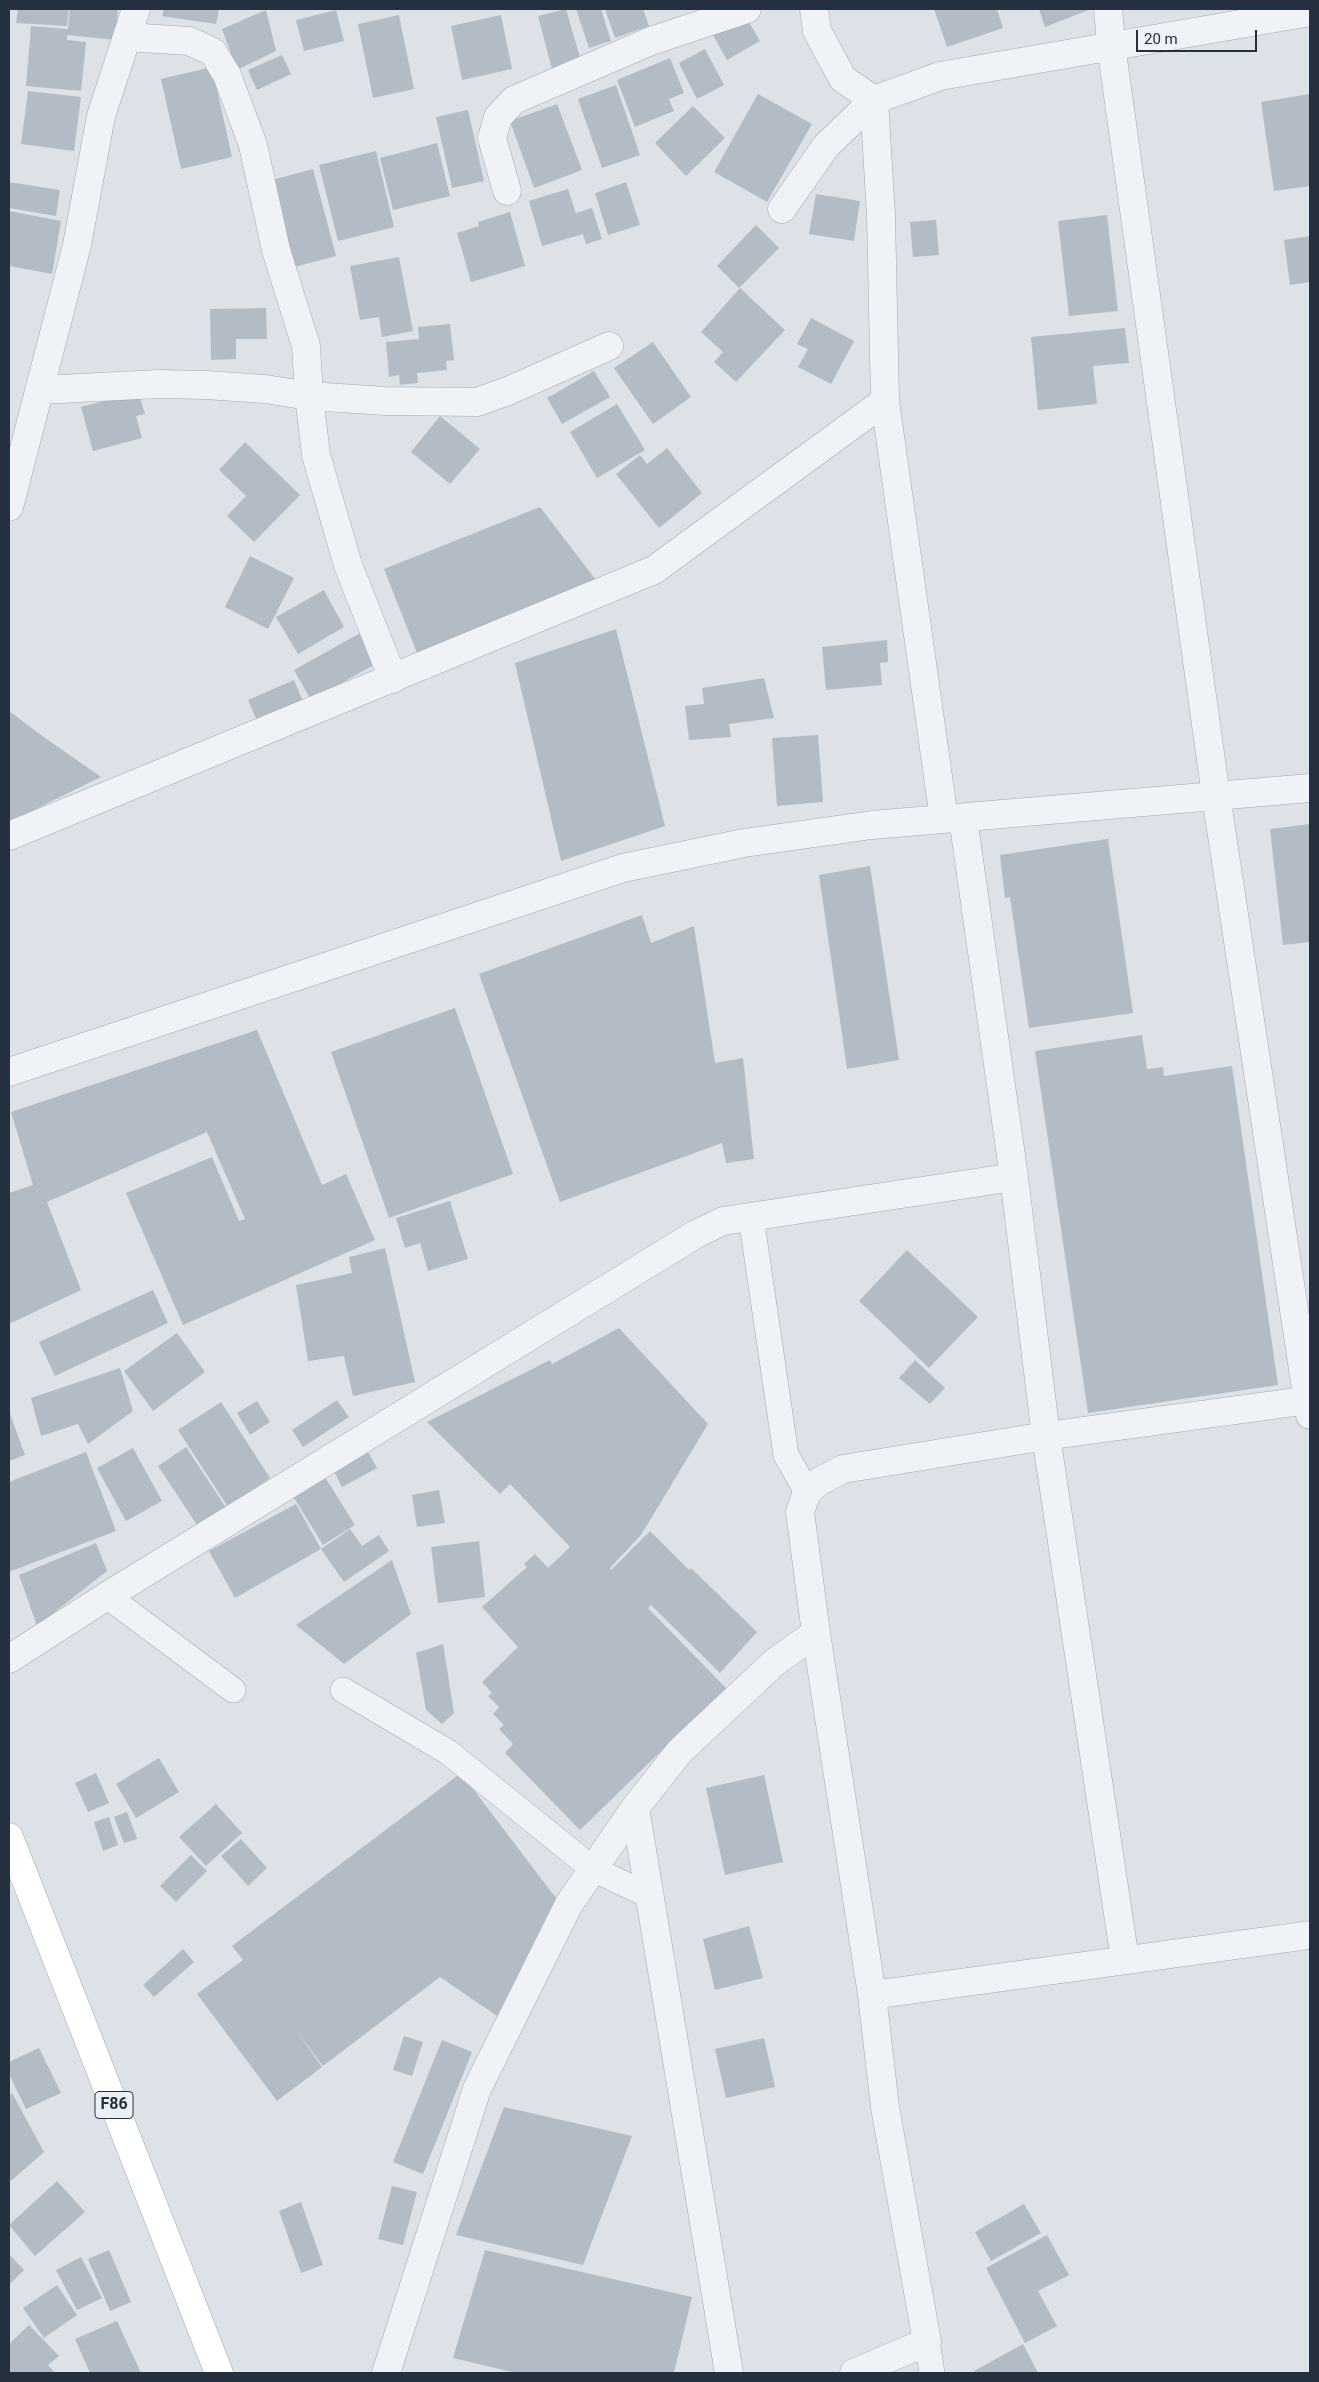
<!DOCTYPE html>
<html>
<head>
<meta charset="utf-8">
<style>
  body { margin:0 }
  #map { position:relative; width:1319px; height:2382px; overflow:hidden; background:#dce2e8; font-family:Roboto,sans-serif }
  canvas { display:block }
  .frame { position:absolute; inset:0; border:10px solid #25303f; pointer-events:none }
  .scale { position:absolute; left:1136px; top:30px; width:121px; height:22px; box-sizing:border-box; border:2px solid #25303f; border-top:0; padding-left:6px; font-size:15px; line-height:18px; white-space:nowrap; color:#25303f; -webkit-text-stroke:4px #ebf0f5; paint-order:stroke }
</style>
</head>
<body>
<div id="map">
<canvas width="1319" height="2382"></canvas>
<div class="frame"></div>
<div class="scale">20 m</div>
</div>
<script>
const context = document.querySelector('canvas').getContext('2d');
context.lineJoin = 'round';
function paint(path, color) { context.fillStyle = color; context.fill(path, 'evenodd'); }
const shape = rows => new Path2D(rows.map(r => 'M' + r).join(''));
function strokePath(path, color, width, dash) { context.strokeStyle = color; context.lineWidth = width; context.lineCap = dash ? 'butt' : 'round'; context.setLineDash(dash || []); context.stroke(path); }
function drawText(font, color, halo, rows, align = 'center') {
  context.font = font + ' Roboto,sans-serif'; context.lineWidth = 4; context.setLineDash([]); context.textBaseline = 'middle'; context.strokeStyle = halo; context.fillStyle = color; for (const [text, x, y, turn = 0] of rows) {
    context.save(); context.translate(x, y); context.rotate((+turn || 0) * Math.PI / 180); context.textAlign = isNaN(turn) ? turn : align; if (halo) context.strokeText(text, 0, 0); context.fillText(text, 0, 0); context.restore();
  }
}
paint(shape([
  [18,9,69,9,67,26,16,23],
  [70,9,118,9,115,40,67,35,67,40,86,42,81,91,26,86,31,26,68,29],
  [164,9,219,9,216,24,162,16],
  [566,9,581,61,552,69,538,16],
  [576,9,601,9,611,41,589,48],
  [605,9,643,9,649,26,615,38],
  [934,9,997,9,1003,28,947,47],
  [1039,9,1091,9,1045,27],
  [266,10,276,51,237,70,222,29],
  [336,10,344,41,304,51,296,20],
  [743,12,760,41,727,60,710,30],
  [399,15,414,89,373,98,358,24],
  [501,15,512,69,462,80,451,26],
  [705,49,724,85,697,99,679,63],
  [282,55,291,74,257,90,248,70],
  [670,58,684,93,669,99,674,111,635,127,617,80],
  [212,67,232,157,181,169,161,79],
  [616,85,640,155,602,168,578,99],
  [28,91,81,97,74,151,21,144],
  [758,94,812,124,767,202,714,172],
  [1310,94,1310,186,1274,191,1261,102],
  [557,104,582,170,534,188,510,121],
  [693,106,725,138,686,176,655,143],
  [468,110,484,181,452,188,436,117],
  [437,143,450,196,393,210,380,158],
  [376,151,394,227,338,241,319,165],
  [313,169,336,256,291,268,268,181],
  [9,182,60,190,56,216,9,208],
  [626,182,640,225,608,235,595,193],
  [568,189,579,223,576,213,592,208,602,239,586,244,583,234,542,246,529,201],
  [816,194,860,201,854,241,809,234],
  [9,211,61,221,52,274,9,266],
  [510,212,525,266,471,282,457,233,479,226,478,222],
  [1107,215,1118,311,1069,316,1058,221],
  [936,220,939,255,913,257,910,222],
  [756,225,779,248,739,288,717,266],
  [1310,236,1310,282,1290,285,1284,240],
  [399,257,413,331,382,337,379,317,360,320,350,266],
  [740,288,785,330,736,382,714,362,723,352,701,332],
  [266,308,267,339,236,339,236,359,211,360,210,309],
  [811,318,854,341,831,384,798,367,808,349,797,344],
  [450,324,454,360,446,361,447,370,417,373,418,383,400,385,399,375,389,377,386,342,419,339,418,327],
  [1125,328,1129,363,1093,366,1097,404,1038,410,1031,337],
  [653,342,691,397,653,424,614,368],
  [594,371,610,397,562,424,547,398],
  [138,392,145,414,136,416,142,438,93,451,81,407],
  [617,404,645,450,597,478,570,432],
  [440,416,480,449,450,484,411,452],
  [245,442,300,495,254,542,227,516,246,496,219,470],
  [667,448,702,493,659,528,616,474,640,455,647,464],
  [540,507,596,580,417,653,384,569],
  [250,556,294,578,268,629,225,607],
  [324,590,344,627,298,654,276,617],
  [616,629,665,826,561,861,515,663],
  [362,632,379,662,311,700,294,670],
  [887,640,888,662,880,663,882,685,826,690,822,647],
  [764,678,774,718,729,724,731,737,689,740,685,706,704,704,702,688],
  [294,680,304,704,258,723,248,700],
  [9,711,41,735,101,777,9,822],
  [818,735,823,802,777,806,772,738],
  [1310,824,1310,942,1283,945,1270,829],
  [1108,839,1133,1013,1029,1028,1010,897,1005,898,1000,855],
  [870,866,899,1060,847,1069,819,875],
  [642,915,651,943,694,926,715,1063,743,1058,754,1159,726,1163,722,1143,560,1202,479,974],
  [455,1008,513,1174,389,1218,331,1052],
  [257,1030,322,1185,346,1174,375,1240,183,1325,126,1193,212,1157,239,1221,245,1219,207,1132,47,1202,81,1290,9,1324,9,1193,33,1185,11,1112],
  [1142,1035,1147,1069,1163,1067,1164,1076,1232,1066,1278,1385,1088,1413,1035,1051],
  [450,1201,468,1259,428,1271,420,1243,405,1248,396,1218],
  [385,1248,415,1382,353,1396,344,1356,308,1361,296,1285,352,1273,349,1257],
  [907,1250,978,1317,929,1368,859,1301],
  [153,1290,168,1323,55,1376,39,1342],
  [619,1328,708,1424,641,1535,610,1568,611,1570,650,1531,689,1570,691,1568,757,1632,720,1673,651,1605,648,1608,726,1688,580,1830,505,1753,513,1744,499,1729,504,1725,493,1714,499,1707,488,1696,492,1693,482,1682,518,1647,482,1607,527,1567,524,1564,535,1554,548,1568,570,1547,510,1484,500,1494,427,1422,550,1360,552,1364],
  [177,1333,205,1372,153,1411,124,1371],
  [915,1360,945,1388,930,1404,899,1378],
  [120,1368,133,1411,88,1444,78,1424,41,1436,31,1398],
  [337,1400,349,1417,303,1447,292,1430],
  [257,1401,270,1422,250,1435,237,1413],
  [221,1402,270,1478,228,1507,178,1430],
  [9,1411,25,1455,9,1461],
  [186,1447,227,1509,199,1528,158,1466],
  [133,1448,162,1501,126,1521,97,1468],
  [367,1450,377,1468,342,1487,332,1467],
  [86,1452,116,1531,9,1572,9,1482],
  [323,1474,355,1525,323,1545,291,1493],
  [439,1490,445,1523,417,1527,412,1495],
  [296,1504,321,1549,350,1529,362,1546,379,1535,389,1551,344,1582,321,1549,235,1598,209,1551],
  [479,1541,485,1597,438,1603,431,1547],
  [96,1543,107,1571,37,1626,19,1575],
  [392,1560,411,1614,344,1664,296,1625],
  [443,1644,454,1713,442,1724,426,1710,416,1653],
  [159,1758,179,1792,136,1818,116,1784],
  [96,1773,109,1803,88,1812,75,1783],
  [461,1773,552,1893,558,1899,497,2016,440,1977,323,2066,296,2030,322,2067,277,2101,197,1994,243,1960,232,1946],
  [764,1775,783,1862,725,1875,706,1788],
  [216,1804,242,1833,206,1866,179,1837],
  [127,1812,137,1839,124,1843,114,1817],
  [109,1817,118,1845,103,1851,94,1822],
  [241,1839,267,1868,248,1886,221,1856],
  [191,1855,207,1871,176,1902,160,1886],
  [749,1926,763,1978,715,1990,703,1939],
  [183,1949,194,1962,154,1997,143,1985],
  [404,2036,423,2042,412,2076,393,2070],
  [764,2038,775,2087,726,2098,715,2049],
  [442,2040,472,2052,423,2174,393,2162],
  [39,2048,61,2093,26,2109,9,2074,9,2062],
  [12,2093,44,2152,11,2181,9,2178,9,2096],
  [504,2107,632,2136,583,2265,456,2235],
  [57,2181,85,2212,35,2256,9,2225],
  [392,2186,417,2192,403,2245,378,2239],
  [301,2202,323,2265,301,2273,279,2211],
  [1024,2204,1041,2233,991,2261,975,2232],
  [1047,2235,1069,2275,1038,2291,1057,2326,1025,2343,986,2268],
  [109,2250,131,2302,110,2311,88,2259],
  [485,2250,692,2297,674,2373,516,2373,453,2358],
  [9,2254,24,2270,9,2285],
  [81,2257,102,2298,77,2310,56,2270],
  [57,2285,77,2315,44,2338,23,2308],
  [117,2321,141,2373,90,2373,75,2339],
  [29,2325,59,2356,48,2365,55,2373,9,2373,9,2344],
  [1023,2344,1038,2373,975,2373,974,2371]
]), '#b3bbc5');
const lane = shape([
  [751,1217,786,1455,807,1492],
  [107,1596,233,1690],
  [343,1690,448,1752,593,1869,650,1896],
  [927,2342,932,2373]
]);
const street = shape([
  [814,9,817,31,843,79,874,100],
  [1108,9,1111,45,1216,796,1310,1415],
  [127,37,189,41,213,52,227,75,253,145,276,250,306,346,309,396,316,455,348,565,393,679],
  [874,100,881,215,885,401,944,819],
  [507,191,492,138,498,117,514,100,651,41,747,9],
  [782,209,826,146,874,100,940,76,1310,12],
  [41,390,158,384,206,385,265,389,309,396,385,401,477,402,508,391,609,346],
  [9,507,77,245,101,116,136,9],
  [963,818,1014,1177,1046,1436,1125,1960],
  [9,836,654,570,885,401],
  [9,1072,623,868,744,843,872,825,1310,788],
  [9,1659,107,1596,696,1234,723,1221,1014,1177],
  [635,1808,729,2373],
  [872,1995,1310,1935],
  [386,2373,477,2089,569,1904,635,1808,680,1751,775,1662,816,1633],
  [854,2373,927,2342,885,2107,872,1995,816,1633,800,1512,807,1492,820,1481,843,1469,1046,1436,1310,1400]
]);
const primary = shape([
  [9,1837,219,2373]
]);
strokePath(lane, '#a1a9b2', 26);
strokePath(street, '#a1a9b2', 29);
strokePath(primary, '#9aa7b4', 29);
strokePath(lane, '#eff2f6', 25);
strokePath(street, '#eff2f6', 28);
strokePath(primary, '#fff', 28);
for (const [x, y, w] of [
  [114,2105,38]
]) { const box = new Path2D(); box.roundRect(x - w / 2, y - 13.5, w, 27, 4); context.fillStyle = '#ebf0f5'; context.fill(box); strokePath(box, '#25303f', 1); }
drawText('bold 16px', '#25303f', null, [
  ["F86",114,2105]
]);
</script>
</body>
</html>
